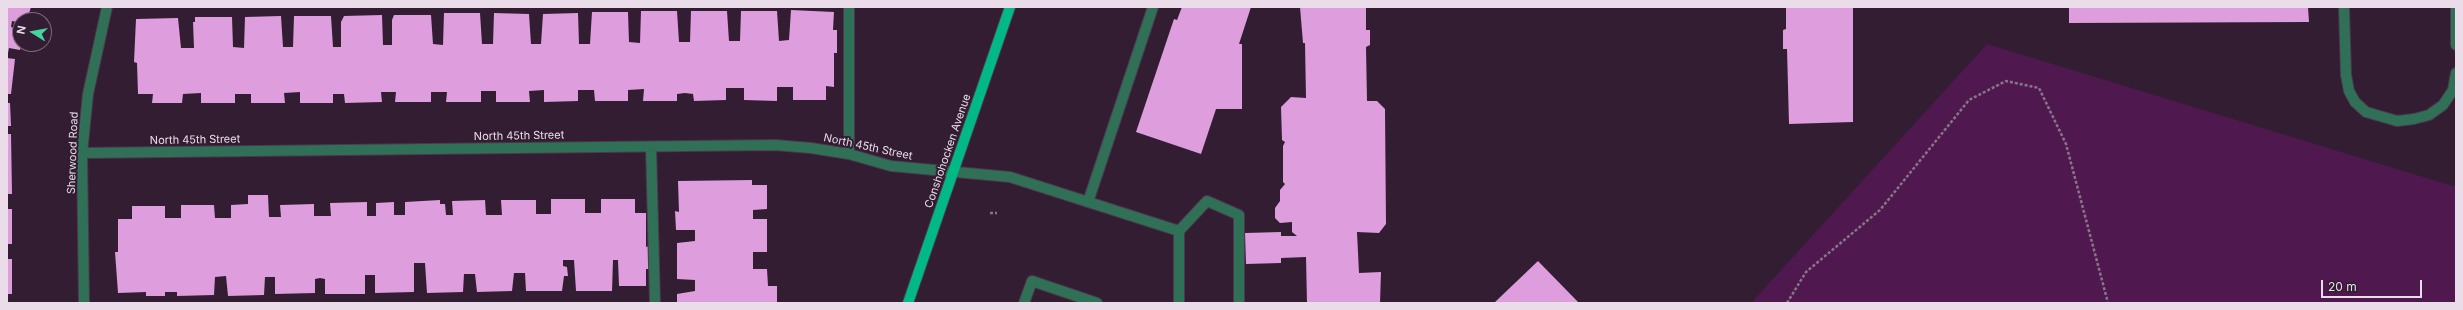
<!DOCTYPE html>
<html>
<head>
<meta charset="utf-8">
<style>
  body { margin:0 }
  #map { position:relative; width:2463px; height:310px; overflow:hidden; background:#321d32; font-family:Inter,sans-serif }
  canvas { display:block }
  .frame { position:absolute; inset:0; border:8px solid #eadce9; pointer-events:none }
  .north { position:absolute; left:12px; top:12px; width:40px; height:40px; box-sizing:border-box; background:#321d32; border:1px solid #7c697b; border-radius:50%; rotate:281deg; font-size:11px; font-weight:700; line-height:16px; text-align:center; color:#eadce9 }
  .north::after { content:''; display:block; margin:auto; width:14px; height:18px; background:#43d4a0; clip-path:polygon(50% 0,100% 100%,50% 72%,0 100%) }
  .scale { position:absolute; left:2321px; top:280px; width:101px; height:18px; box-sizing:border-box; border:2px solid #eadce9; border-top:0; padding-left:5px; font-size:12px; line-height:14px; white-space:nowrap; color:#eadce9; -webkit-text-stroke:3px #321d32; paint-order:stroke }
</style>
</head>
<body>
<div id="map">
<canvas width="2463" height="310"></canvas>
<div class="frame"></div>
<div class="north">N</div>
<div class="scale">20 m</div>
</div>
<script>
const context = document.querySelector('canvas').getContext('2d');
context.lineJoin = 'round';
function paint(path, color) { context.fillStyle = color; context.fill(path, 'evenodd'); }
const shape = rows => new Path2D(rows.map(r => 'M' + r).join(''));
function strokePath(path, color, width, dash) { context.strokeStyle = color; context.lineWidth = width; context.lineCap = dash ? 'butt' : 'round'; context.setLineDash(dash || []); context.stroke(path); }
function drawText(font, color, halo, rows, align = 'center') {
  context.font = font + ' Inter,sans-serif'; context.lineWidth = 4; context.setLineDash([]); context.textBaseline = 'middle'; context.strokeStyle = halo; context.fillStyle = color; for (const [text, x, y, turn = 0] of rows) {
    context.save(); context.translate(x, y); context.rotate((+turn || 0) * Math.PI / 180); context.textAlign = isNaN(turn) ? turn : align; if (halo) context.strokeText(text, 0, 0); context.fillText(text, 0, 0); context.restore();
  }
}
paint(shape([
  [1987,44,2456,187,2456,303,1751,303]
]), '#4f184f');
paint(shape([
  [7,7,31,7,27,20,18,18,17,22,12,21,11,27,15,28,14,32,20,33,21,44,20,50,9,48,8,53],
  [1182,7,1251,7,1239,44,1242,44,1242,109,1216,109,1201,154,1136,132,1174,19,1177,20],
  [1300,7,1366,7,1366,30,1370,30,1370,45,1366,47,1367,101,1377,101,1385,109,1386,224,1379,233,1357,232,1359,273,1381,272,1380,303,1307,303,1306,257,1281,258,1281,263,1246,264,1245,233,1281,232,1281,236,1297,236,1292,232,1292,222,1280,223,1275,218,1275,208,1280,201,1280,190,1285,184,1283,182,1283,146,1285,142,1282,140,1281,107,1291,97,1306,98,1305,43,1303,43],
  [1786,7,1853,7,1853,122,1789,124,1787,49,1783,49,1783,30,1786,29],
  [2069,7,2308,7,2309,22,2069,23],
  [791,10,834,12,833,30,837,30,837,53,834,53,834,87,826,86,826,100,793,100,793,87,777,87,777,101,744,100,744,88,726,88,726,100,694,101,693,94,685,93,677,94,677,101,643,101,644,89,628,90,628,101,595,101,594,90,578,90,578,101,544,102,544,90,529,91,530,102,496,102,496,91,481,91,481,102,446,102,447,92,431,92,431,102,395,102,396,92,381,92,382,102,345,103,344,94,333,94,333,103,300,103,300,92,284,93,285,103,251,103,251,94,235,94,235,103,201,103,201,93,183,94,182,103,152,103,153,94,138,94,137,63,134,62,136,19,178,18,181,48,194,48,193,22,195,22,195,17,232,17,233,47,244,48,245,17,281,16,283,47,293,47,294,16,331,16,333,47,341,47,341,22,344,16,382,15,383,45,392,45,392,20,394,15,431,15,433,44,443,45,444,13,480,13,482,44,493,44,494,13,529,14,531,44,541,44,543,14,578,13,579,44,590,44,592,12,628,12,629,42,640,43,641,11,677,11,679,42,690,42,691,11,727,11,729,41,740,41,741,11,777,11,779,41,789,40],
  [7,58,15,59,11,94,7,94],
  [7,103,10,103,11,126,7,126],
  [7,134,11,134,12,194,7,194],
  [752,180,752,185,767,185,767,209,753,210,753,219,767,219,767,252,753,252,753,269,767,269,768,286,777,286,777,303,677,303,677,294,695,291,695,280,677,279,677,243,695,241,695,230,676,230,675,211,679,212,678,181],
  [248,195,268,195,269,217,281,217,280,205,314,204,314,216,331,216,330,203,367,202,367,216,376,216,376,203,394,202,394,215,405,215,405,202,440,200,440,204,445,204,446,215,453,215,452,201,485,200,486,215,502,215,501,200,536,200,536,214,551,214,551,199,585,199,585,213,601,213,601,199,635,199,635,213,646,213,646,247,649,246,649,269,646,269,646,286,619,286,618,260,613,260,612,291,576,291,574,260,563,260,563,266,567,267,568,276,564,276,562,291,526,291,525,273,514,273,512,291,477,292,475,274,464,274,463,292,427,293,425,263,414,263,414,292,375,293,375,275,365,275,365,294,325,294,325,279,320,278,315,279,315,293,275,294,275,277,265,277,264,295,228,296,226,276,215,277,214,295,177,296,177,292,165,292,165,296,146,296,146,292,118,293,115,252,118,252,118,219,132,219,132,206,165,206,165,218,181,218,181,205,214,205,215,218,231,218,231,205,248,204],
  [7,209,12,209,12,244,7,244],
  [7,259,12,259,12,294,7,294],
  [1538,261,1579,303,1494,303]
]), '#de9ddc');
const minor = shape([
  [849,7,849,154],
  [2344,7,2346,75,2349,91,2355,102,2366,112,2397,121,2414,119,2429,115,2443,105,2453,90,2456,73],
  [2456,7,2456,45],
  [651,147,655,303],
  [82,153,775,145,811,148,849,154,891,166,1010,177,1179,231,1179,303],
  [1088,202,1153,7],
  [1179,231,1207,201,1239,215,1239,303],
  [84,303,82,153,88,94,107,7],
  [1024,303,1032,281,1097,303]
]);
const major = shape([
  [908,303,1010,7]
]);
strokePath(minor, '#4c384c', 12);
strokePath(major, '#4c384c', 12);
strokePath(shape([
  [990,213,997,213],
  [1787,303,1806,272,1880,210,1969,100,2006,81,2039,88,2066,144,2108,303]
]), '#887687', 2.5, [3, 2]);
strokePath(minor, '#307057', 10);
strokePath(major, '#00b986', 10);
drawText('11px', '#eadce9', '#321d32', [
  ["North 45th Street",519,136,-1],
  ["North 45th Street",195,140,-1],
  ["North 45th Street",868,147,12],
  ["Conshohocken Avenue",948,151,-71],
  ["Sherwood Road",73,153,-88]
]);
</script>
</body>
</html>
